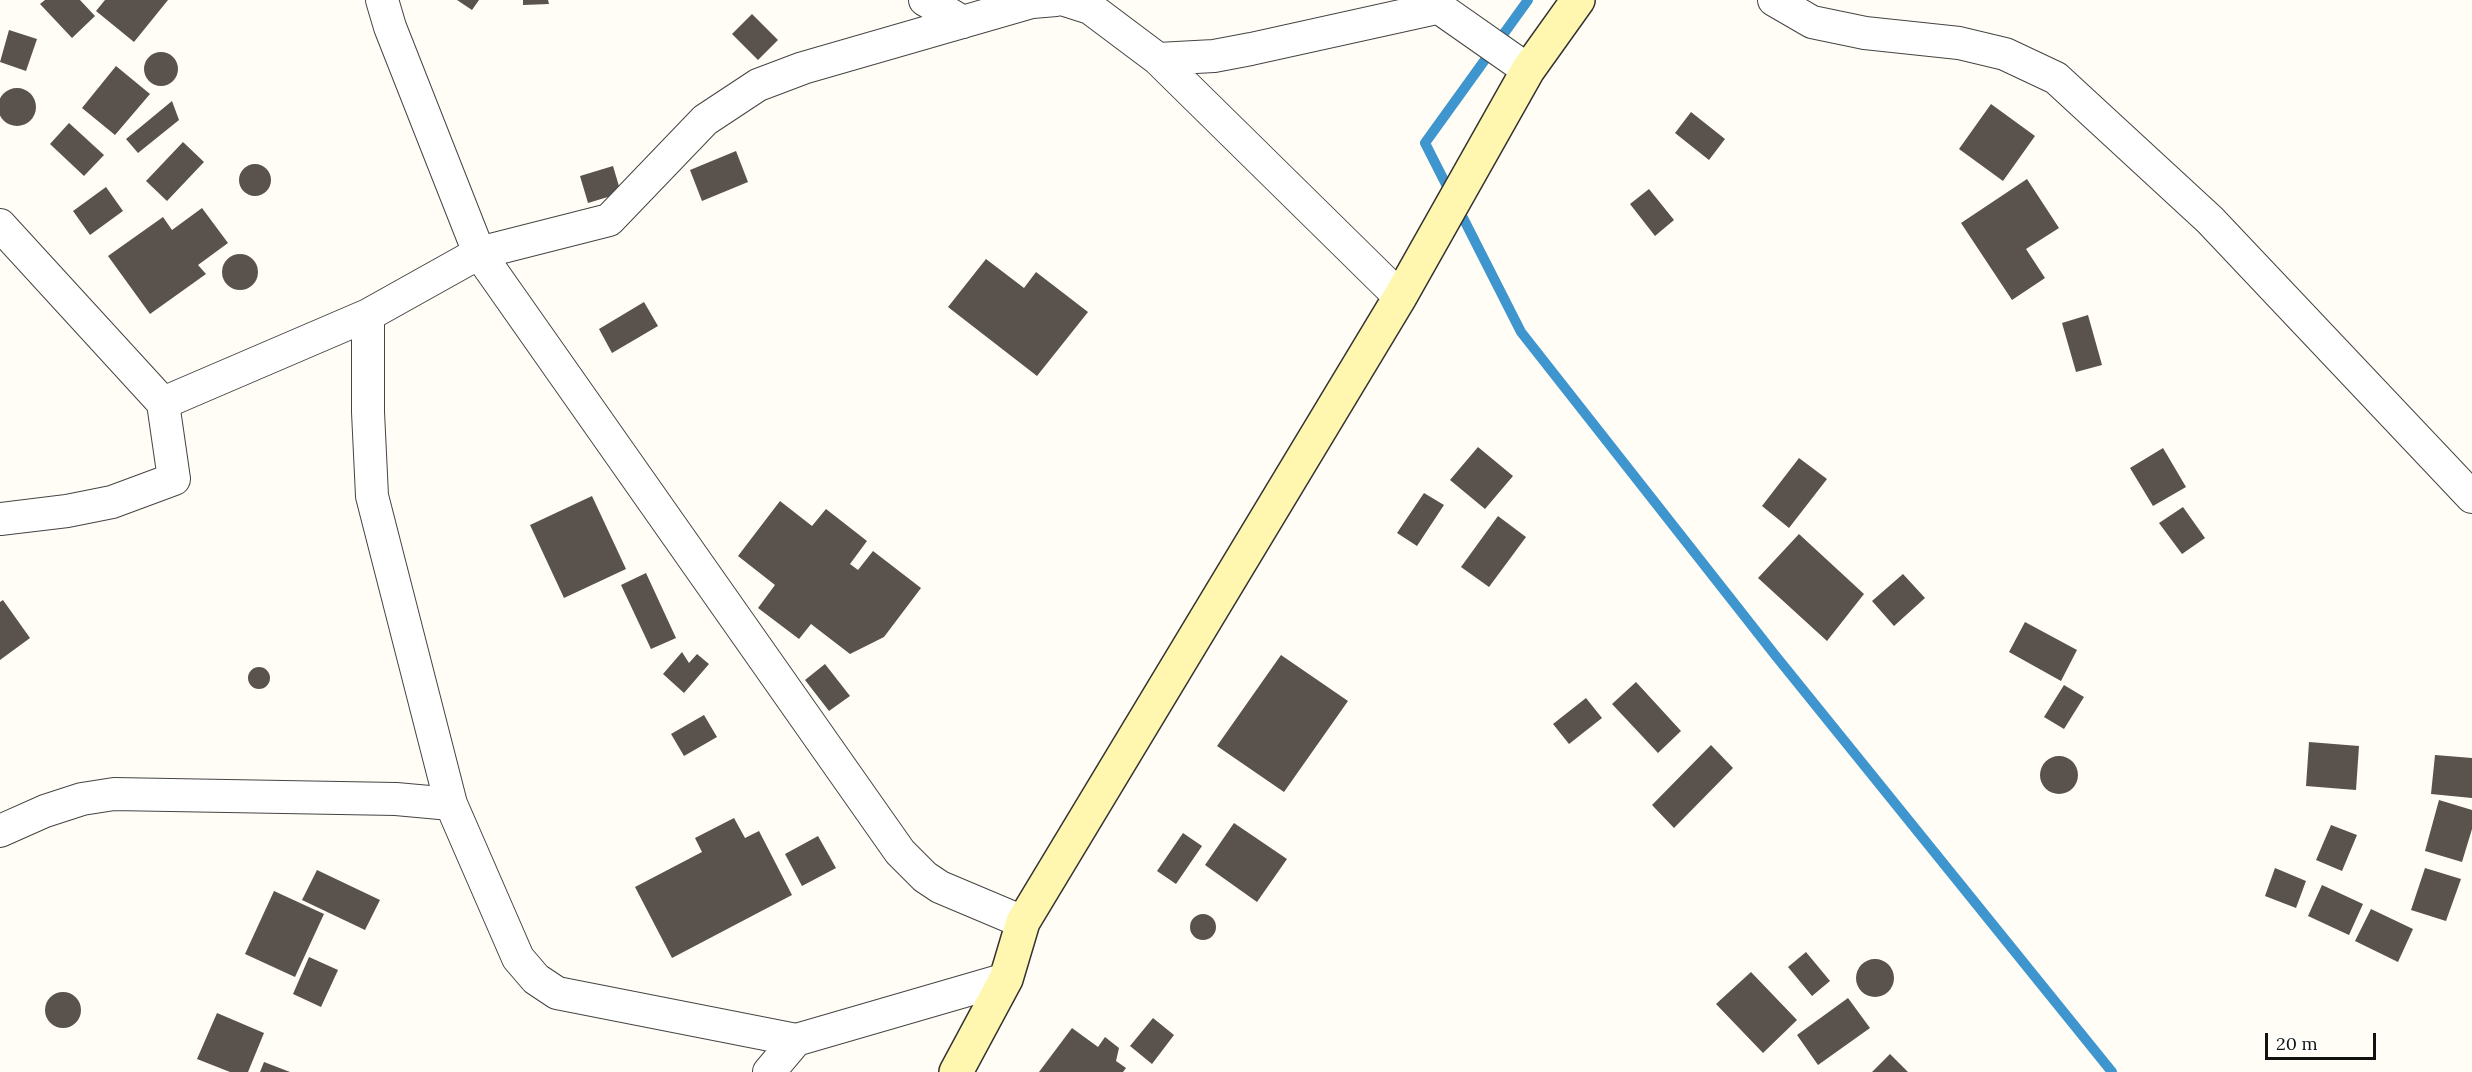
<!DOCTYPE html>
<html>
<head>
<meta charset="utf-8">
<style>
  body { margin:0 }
  #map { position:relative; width:2472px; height:1072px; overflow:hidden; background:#fffdf5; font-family:Lora,serif }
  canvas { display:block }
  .scale { position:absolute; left:2265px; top:1033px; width:111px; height:27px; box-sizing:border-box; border:3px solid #111; border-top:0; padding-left:8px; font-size:18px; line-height:21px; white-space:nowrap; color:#111; -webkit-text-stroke:4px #fff; paint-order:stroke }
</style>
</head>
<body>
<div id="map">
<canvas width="2472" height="1072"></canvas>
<div class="scale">20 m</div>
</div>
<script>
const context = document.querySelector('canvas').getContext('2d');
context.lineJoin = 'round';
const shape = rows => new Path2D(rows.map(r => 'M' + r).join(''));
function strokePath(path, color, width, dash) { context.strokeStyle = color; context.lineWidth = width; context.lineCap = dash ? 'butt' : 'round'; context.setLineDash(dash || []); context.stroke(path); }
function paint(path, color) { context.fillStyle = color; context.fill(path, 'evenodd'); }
strokePath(shape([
  [1528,0,1425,143,1521,332,1775,655,2112,1072]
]), '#3f96cf', 10);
paint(shape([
  [45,0,80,0,95,16,72,38,40,4],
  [105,0,168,0,134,42,96,11],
  [457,0,479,0,472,10],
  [523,0,548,0,549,4,523,5],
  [752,14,778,40,758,60,732,34],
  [9,30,37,39,26,71,0,62],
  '144 69a17 17 0 1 1 34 0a17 17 0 1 1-34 0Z',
  [116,66,150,94,115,135,82,108],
  '-2 107a19 19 0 1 1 38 0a19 19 0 1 1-38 0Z',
  [172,101,179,120,138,153,126,139],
  [1991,104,2035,136,2003,181,1959,149],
  [1691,112,1725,139,1709,160,1675,133],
  [69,123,104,155,84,176,50,144],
  [183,142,204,162,167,201,146,181],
  [736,151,748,182,702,201,690,170],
  '239 180a16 16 0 1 1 32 0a16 16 0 1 1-32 0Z',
  [613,166,621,193,588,203,580,176],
  [2027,179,2059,228,2026,249,2045,278,2012,300,1961,223],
  [106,187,123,211,90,235,73,211],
  [1649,189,1674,220,1655,236,1630,204],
  [202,208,228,243,198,265,206,274,150,314,108,256,163,217,172,230],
  '222 272a18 18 0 1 1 36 0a18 18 0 1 1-36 0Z',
  [986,259,1024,288,1036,272,1088,312,1037,376,948,307],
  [644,302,658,326,612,353,599,329],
  [2088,315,2102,365,2076,372,2062,323],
  [1478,447,1513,476,1485,509,1450,480],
  [2163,448,2186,487,2153,506,2130,468],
  [1799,458,1827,479,1789,528,1762,506],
  [1424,493,1444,505,1417,546,1397,533],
  [592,496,626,569,564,598,530,525],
  [780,501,812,526,826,509,867,541,850,564,858,570,873,551,921,588,884,637,850,654,811,624,799,639,758,608,775,585,738,556],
  [2183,507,2205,538,2182,554,2159,523],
  [1498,516,1526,537,1489,587,1461,567],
  [1799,534,1864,594,1827,641,1758,578],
  [646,573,676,638,651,649,621,585],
  [1903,574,1925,598,1894,626,1872,601],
  [3,600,30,638,0,660,0,602],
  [2025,622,2077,650,2061,681,2009,652],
  [682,652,689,663,697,654,709,664,684,693,663,674],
  [1281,655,1348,701,1284,792,1217,746],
  [825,664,850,696,829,711,805,680],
  '248 678a11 11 0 1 1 22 0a11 11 0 1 1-22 0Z',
  [1636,682,1681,731,1658,753,1612,704],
  [2064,685,2084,697,2064,729,2044,717],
  [1586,698,1602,718,1569,744,1553,724],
  [704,715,717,737,684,756,671,734],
  [2309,742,2359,746,2356,790,2306,786],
  [1711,745,1733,768,1674,828,1652,805],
  [2435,755,2472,758,2472,798,2431,794],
  '2040 775a19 19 0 1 1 38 0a19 19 0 1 1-38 0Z',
  [2439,800,2472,810,2472,829,2462,862,2425,851],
  [734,818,745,838,759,831,792,895,672,958,635,887,702,852,695,838],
  [1234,823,1287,859,1257,902,1205,865],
  [2331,825,2357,835,2342,871,2316,860],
  [1183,833,1202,846,1176,884,1157,871],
  [818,836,836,868,802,886,785,854],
  [2275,868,2306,881,2296,908,2265,896],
  [2425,868,2461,879,2446,921,2411,910],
  [317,870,380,900,365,930,302,900],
  [2322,885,2363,904,2349,935,2308,916],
  [274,891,324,914,295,977,245,954],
  [2371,909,2413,929,2398,962,2355,941],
  '1190 927a13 13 0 1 1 26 0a13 13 0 1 1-26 0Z',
  [1806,952,1830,981,1812,996,1788,967],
  [309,957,338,970,321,1007,293,994],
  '1856 978a19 19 0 1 1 38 0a19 19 0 1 1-38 0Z',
  [1751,972,1797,1020,1763,1053,1716,1004],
  '45 1010a18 18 0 1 1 36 0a18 18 0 1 1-36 0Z',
  [1848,998,1870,1028,1818,1065,1797,1035],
  [217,1013,264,1033,248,1072,230,1072,197,1059],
  [1153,1018,1174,1035,1152,1064,1130,1046],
  [1072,1028,1098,1047,1105,1037,1119,1048,1116,1061,1126,1068,1123,1072,1039,1072],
  [1890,1054,1908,1072,1872,1072],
  [264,1062,290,1072,260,1072]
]), '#5a524d');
const street = shape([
  [382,0,390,27,479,253,368,315,368,412,372,496,451,804],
  [925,0,963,22],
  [1065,0,1090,8,1158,59,1214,56,1251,49,1437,8],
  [1428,0,1528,70],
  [1774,0,1812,22,1865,33,1959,43,2005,54,2056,78,2210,220,2472,497],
  [1158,59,1400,297],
  [0,225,163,403],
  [0,519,67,511,112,502,174,479,163,403,368,315],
  [0,831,45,811,82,799,114,794,396,799,451,804,518,958,536,979,557,993,796,1040],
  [1023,922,940,887,925,877,900,852,479,253,609,220,705,120,758,85,803,68,1032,2,1056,0],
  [769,1072,796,1040,1006,979]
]);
const secondary = shape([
  [956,1072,1006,979,1023,922,1400,297,1528,70,1578,0]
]);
strokePath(street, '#444', 34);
strokePath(secondary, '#333', 36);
strokePath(street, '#fff', 32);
strokePath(secondary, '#fff6b0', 33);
</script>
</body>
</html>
